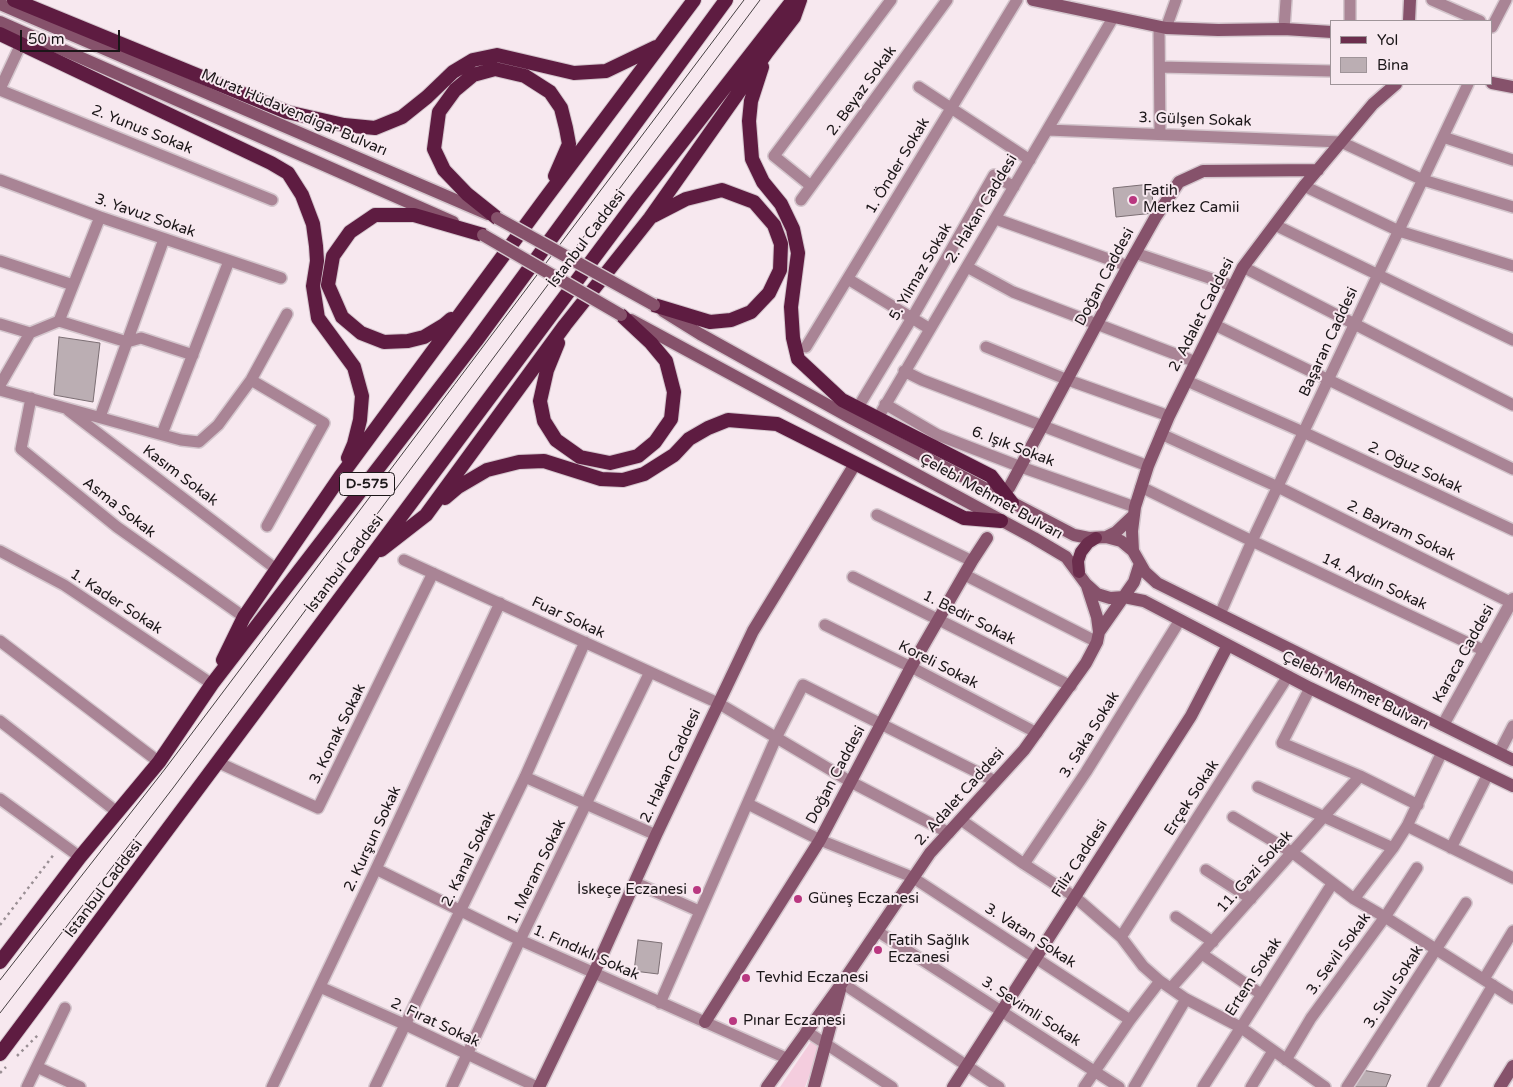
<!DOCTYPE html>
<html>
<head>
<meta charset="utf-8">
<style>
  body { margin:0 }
  #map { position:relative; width:1513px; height:1087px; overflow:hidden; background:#f7e8ef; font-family:"Varela Round",sans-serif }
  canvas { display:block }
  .legend { position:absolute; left:1330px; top:20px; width:162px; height:65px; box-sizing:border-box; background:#f7e8ef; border:1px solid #9f9499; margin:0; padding:6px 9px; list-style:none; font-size:15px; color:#1b1618 }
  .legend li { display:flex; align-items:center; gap:10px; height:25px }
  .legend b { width:25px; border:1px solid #9f9499 }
  .scale { position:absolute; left:20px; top:30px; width:100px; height:22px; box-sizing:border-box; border:2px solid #1b1618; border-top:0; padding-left:6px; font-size:15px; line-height:18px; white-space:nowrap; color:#1b1618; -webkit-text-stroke:4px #f7e8ef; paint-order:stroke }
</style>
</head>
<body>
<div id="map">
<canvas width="1513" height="1087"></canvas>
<ul class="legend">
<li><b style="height:6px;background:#6b2e4d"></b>Yol</li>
<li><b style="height:14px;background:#bbaeb3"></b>Bina</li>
</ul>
<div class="scale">50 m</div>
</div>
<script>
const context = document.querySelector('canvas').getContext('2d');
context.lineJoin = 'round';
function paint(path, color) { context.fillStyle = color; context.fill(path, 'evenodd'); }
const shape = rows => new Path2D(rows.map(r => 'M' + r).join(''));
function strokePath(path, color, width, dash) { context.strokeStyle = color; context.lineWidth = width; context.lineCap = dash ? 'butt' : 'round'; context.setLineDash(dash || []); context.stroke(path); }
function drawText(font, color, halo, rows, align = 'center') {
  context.font = font + ' "Varela Round",sans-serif'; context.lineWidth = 4; context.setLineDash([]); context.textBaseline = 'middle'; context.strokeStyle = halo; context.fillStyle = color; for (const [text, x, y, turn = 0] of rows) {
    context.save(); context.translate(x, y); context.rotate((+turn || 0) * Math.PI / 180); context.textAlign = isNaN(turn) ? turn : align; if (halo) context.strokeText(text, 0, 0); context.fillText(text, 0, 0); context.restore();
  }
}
paint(shape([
  [812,1040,820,1046,805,1087,780,1087]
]), '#f4cdde');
const building = shape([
  [1151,184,1154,213,1116,217,1113,188,1151,184],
  [59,337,100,343,93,402,54,395,59,337],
  [638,940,662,943,658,974,634,971,638,940],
  [1362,1070,1391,1075,1386,1087,1351,1087,1362,1070]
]);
paint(building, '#bbaeb3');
strokePath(building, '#7b6e73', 1);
const minor = shape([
  [1432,0,1480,21],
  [1350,21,1350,0],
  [1159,27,1160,134],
  [1492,27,1506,0],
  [1166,28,1176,0],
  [1284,29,1286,0],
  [1160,67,1332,71],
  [919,87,1030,160],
  [0,89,21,44],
  [0,90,272,200],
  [1048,130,1341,142,1423,180,1513,207],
  [1443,137,1513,160],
  [0,180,100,217,281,278],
  [811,186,774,156,891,0],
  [1304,186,1399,231,1513,266],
  [801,200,947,0],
  [996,219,1128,266],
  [1275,225,1513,340],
  [1135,253,1233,286],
  [0,261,73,285],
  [967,267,1013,292,1196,362],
  [1243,267,1513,405],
  [848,279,930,329],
  [59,321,100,217],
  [0,324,30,333,59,321,127,342,141,338,193,355],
  [1215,325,1513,469],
  [806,347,1017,0],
  [986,347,1068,380,1169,416],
  [904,371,922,380,1148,466],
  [251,380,324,423,267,526],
  [1187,381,1303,432,1513,530],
  [0,385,30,333],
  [0,390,181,440,199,442,218,425,251,380,287,314],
  [31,398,21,449,117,527,244,617],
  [860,404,912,318,994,175,1014,187],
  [885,404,938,435,1021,467,1135,507],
  [69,411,276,569],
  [879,416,1113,18],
  [100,417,164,239],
  [162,434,229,261],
  [1161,434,1278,487,1510,602],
  [1141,487,1252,541,1483,650],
  [877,515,972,561],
  [0,551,64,585,212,684],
  [404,560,718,703,851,782,949,833],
  [965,575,1097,642],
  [853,577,1071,686],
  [1220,614,1252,541,1468,84],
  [825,625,911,667,1037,733],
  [0,641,159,762],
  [1310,688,1282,743,1360,776,1418,805],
  [0,721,117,812],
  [1499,753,1513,726],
  [217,762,318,808,433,573],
  [525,777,656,835],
  [1258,787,1393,848],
  [0,799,80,857],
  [748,804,820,840,912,877,1130,1020],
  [1233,817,1293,853,1354,899,1385,917,1513,998],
  [961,820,1024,864,1075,897,1121,937,1143,966,1160,981,1186,999,1240,1027,1325,1087],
  [1407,826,1513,878],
  [1451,848,1488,774],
  [1024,864,1086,772,1180,620],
  [376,869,520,940,786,1058],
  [1206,870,1251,899],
  [636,883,699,911],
  [1354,899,1393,848,1407,826,1442,752],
  [1176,917,1213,942],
  [877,931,1119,1087],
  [1121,937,1288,676],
  [1202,954,1261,994],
  [1484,979,1513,931],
  [842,983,999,1087],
  [320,987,406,1025,537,1087],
  [1171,988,1360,776],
  [660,1003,776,738,803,685,995,781],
  [806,1031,892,1087],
  [1286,1060,1311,1018,1385,917,1417,868],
  [37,1067,80,1087],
  [27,1087,65,1008],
  [272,1087,376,869,500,603],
  [375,1087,525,777,585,642],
  [452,1087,520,940,650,672],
  [1084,1087,1130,1020,1160,981],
  [1134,1087,1186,999],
  [1203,1087,1332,884],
  [1251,1087,1273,1051],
  [1347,1087,1466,903],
  [1433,1087,1493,985]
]);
const tertiary = shape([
  [1443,725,1513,599]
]);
const secondary = shape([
  [1033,0,1166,28,1218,30,1284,29,1332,32],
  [0,4,488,214],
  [1409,21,1410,0],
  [0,22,453,222],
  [1492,83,1513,87],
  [663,311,700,334,851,418,1074,535,1089,538,1106,537,1121,541,1133,551,1145,572,1157,583,1513,760],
  [631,320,1034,538,1066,557,1086,584,1097,594,1110,598,1124,597,1144,601,1310,688,1513,786],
  [1009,488,1128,266,1155,218,1179,182,1203,171,1318,170],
  [1106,537,1116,532,1134,515],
  [1133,551,1132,531,1135,507,1148,466,1169,416,1243,267,1304,186,1373,104,1396,84],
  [1099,632,1134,582,1140,563],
  [705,1022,820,840,911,667,972,561,987,538],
  [539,1087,594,973,656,835,753,631,852,469],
  [767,1087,842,983,930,853,1024,750,1086,663,1097,642,1099,632,1097,617,1087,586],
  [814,1087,840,990],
  [953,1087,1191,716,1228,645],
  [1500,1087,1513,1066]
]);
const primary = shape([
  [1079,572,1078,561,1081,552,1088,543,1096,538]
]);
const trunk = shape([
  [14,0,287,112,344,125,375,128,402,117,427,97,453,72,473,60,497,55,574,73,606,71,656,47],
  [0,34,271,163,288,173,302,195,313,224,316,246,317,261,313,286,318,318,354,367,362,396,360,420,354,444,348,458],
  [762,67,751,101,749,121,752,159,763,182,781,204,793,229,798,253,791,307,793,338,798,359,842,400,991,476,1012,503],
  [653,216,686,199,722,190,754,202,774,225,781,244,780,270,769,293,751,312,731,320,710,322,654,305],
  [497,218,467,194,444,170,434,149,439,112,455,90,473,75,495,69,525,76,550,92,561,108,566,128,569,144,555,176],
  [451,319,444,325,424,337,408,341,384,342,361,333,342,317,328,285,333,256,350,232,375,215,414,215,483,235],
  [558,343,547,370,540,401,544,421,556,440,580,457,610,463,638,456,655,442,671,419,674,392,666,361,651,343,621,315],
  [445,498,458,487,487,470,519,462,544,461,601,479,623,480,644,474,674,455,689,439,708,428,728,420,777,424,964,518,1001,521],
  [381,550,426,515,565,325,650,218,767,52,794,17,800,0],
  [223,660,244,617,340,477,545,199,694,0],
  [0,962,80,857,159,762,212,684,476,341,726,0],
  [0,1054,637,200,793,0]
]);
strokePath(minor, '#d4c6cd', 14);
strokePath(tertiary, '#d4c6cd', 15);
strokePath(secondary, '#d4c6cd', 15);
strokePath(primary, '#d4c6cd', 15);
strokePath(trunk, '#d4c6cd', 16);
strokePath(shape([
  [0,925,55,853],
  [17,1056,38,1035],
  [0,1073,6,1067]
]), '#9a8f94', 2.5, [2.5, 4]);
strokePath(minor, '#a98495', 11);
strokePath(tertiary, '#a98495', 12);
strokePath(secondary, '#86526b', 12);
strokePath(primary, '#6b2e4d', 12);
strokePath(trunk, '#5e1c41', 14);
strokePath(shape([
  [0,980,165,769,744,0],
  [0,1013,173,788,760,0]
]), '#474043', 1);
const secondaryBridge = shape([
  [497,218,654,305],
  [483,235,621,315]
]);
strokePath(secondaryBridge, '#d4c6cd', 15, []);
strokePath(secondaryBridge, '#86526b', 12);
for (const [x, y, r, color] of [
  [1133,200,5,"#b93780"],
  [697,890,5,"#b93780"],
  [798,899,5,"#b93780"],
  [878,950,5,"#b93780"],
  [746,978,5,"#b93780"],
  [733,1021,5,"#b93780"]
]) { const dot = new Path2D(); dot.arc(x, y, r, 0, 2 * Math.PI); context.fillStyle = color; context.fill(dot); strokePath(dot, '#f7e8ef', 2); }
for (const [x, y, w] of [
  [367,484,55]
]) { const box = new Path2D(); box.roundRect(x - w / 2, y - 11.5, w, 23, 4); context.fillStyle = '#f7e8ef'; context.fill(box); strokePath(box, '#1b1618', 1); }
drawText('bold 14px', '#1b1618', null, [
  ["D-575",367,484]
]);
drawText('15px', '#1b1618', '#f7e8ef', [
  ["2. Beyaz Sokak",862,91,-54],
  ["Murat Hüdavendigar Bulvarı",294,113,23],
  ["3. Gülşen Sokak",1195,120,2],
  ["2. Yunus Sokak",142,130,22],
  ["1. Önder Sokak",898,166,-59],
  ["2. Hakan Caddesi",982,209,-59],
  ["3. Yavuz Sokak",145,216,19],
  ["İstanbul Caddesi",587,239,-53],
  ["5. Yılmaz Sokak",921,272,-60],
  ["Doğan Caddesi",1105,277,-62],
  ["2. Adalet Caddesi",1202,315,-63],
  ["Başaran Caddesi",1329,342,-65],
  ["6. Işık Sokak",1013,447,21],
  ["2. Oğuz Sokak",1415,468,25],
  ["Kasım Sokak",180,476,37],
  ["Çelebi Mehmet Bulvarı",991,497,29],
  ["Asma Sokak",119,508,38],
  ["2. Bayram Sokak",1401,531,26],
  ["İstanbul Caddesi",345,564,-53],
  ["14. Aydın Sokak",1374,582,25],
  ["1. Kader Sokak",116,602,33],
  ["Fuar Sokak",568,618,25],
  ["1. Bedir Sokak",969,618,27],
  ["Karaca Caddesi",1464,654,-61],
  ["Koreli Sokak",938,665,27],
  ["Çelebi Mehmet Bulvarı",1355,691,26],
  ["3. Konak Sokak",338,734,-64],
  ["3. Saka Sokak",1090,735,-58],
  ["2. Hakan Caddesi",671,766,-65],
  ["Doğan Caddesi",836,775,-62],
  ["2. Adalet Caddesi",960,797,-48],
  ["Erçek Sokak",1192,798,-57],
  ["2. Kurşun Sokak",373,839,-65],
  ["2. Kanal Sokak",469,859,-64],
  ["Filiz Caddesi",1080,859,-57],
  ["1. Meram Sokak",537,872,-64],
  ["11. Gazi Sokak",1255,872,-48],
  ["İstanbul Caddesi",104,889,-53],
  ["3. Vatan Sokak",1030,936,33],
  ["1. Fındıklı Sokak",586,953,24],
  ["3. Sevil Sokak",1339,954,-54],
  ["Ertem Sokak",1254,977,-57],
  ["3. Sulu Sokak",1394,987,-57],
  ["3. Sevimli Sokak",1031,1012,33],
  ["2. Fırat Sokak",435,1023,25]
]);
drawText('15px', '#1b1618', '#f7e8ef', [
  ["Fatih",1143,191],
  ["Merkez Camii",1143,208],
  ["İskeçe Eczanesi",687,890,"right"],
  ["Güneş Eczanesi",808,899],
  ["Fatih Sağlık",888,941],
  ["Eczanesi",888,958],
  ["Tevhid Eczanesi",756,978],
  ["Pınar Eczanesi",743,1021]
], 'left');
</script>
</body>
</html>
